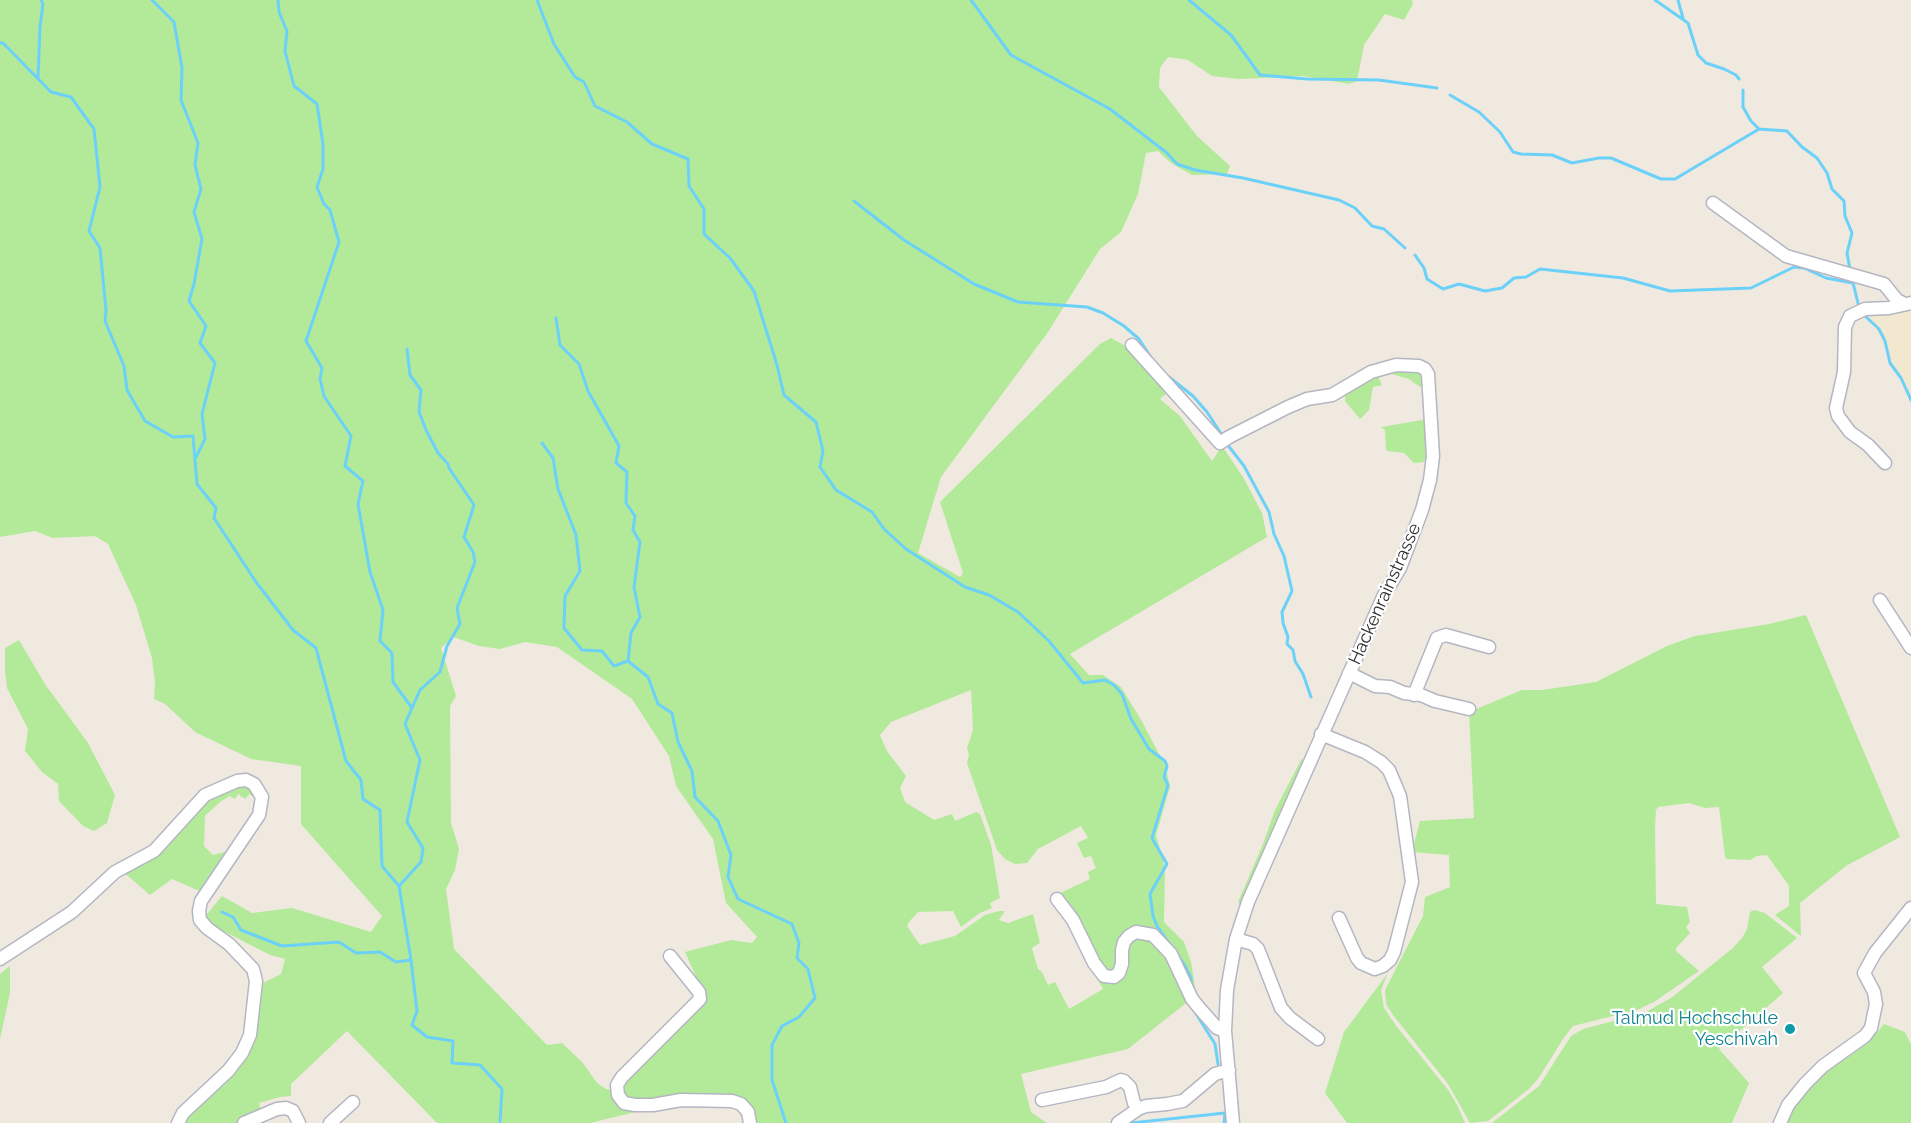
<!DOCTYPE html>
<html>
<head>
<meta charset="utf-8">
<style>
  body { margin:0 }
  canvas { display:block; background:#f0e9e0 }
</style>
</head>
<body>
<canvas width="1911" height="1123"></canvas>
<script>
const context = document.querySelector('canvas').getContext('2d');
context.lineJoin = 'round';
function paint(path, color) { context.fillStyle = color; context.fill(path, 'evenodd'); }
const shape = rows => new Path2D(rows.map(r => 'M' + r).join(''));
function strokePath(path, color, width, dash) { context.strokeStyle = color; context.lineWidth = width; context.lineCap = dash ? 'butt' : 'round'; context.setLineDash(dash || []); context.stroke(path); }
function drawText(font, color, halo, rows, align = 'center') {
  context.font = font + ' Raleway,sans-serif'; context.lineWidth = 4.5; context.setLineDash([]); context.textBaseline = 'middle'; context.strokeStyle = halo; context.fillStyle = color; for (const [text, x, y, turn = 0] of rows) {
    context.save(); context.translate(x, y); context.rotate((+turn || 0) * Math.PI / 180); context.textAlign = isNaN(turn) ? turn : align; if (halo) context.strokeText(text, 0, 0); context.fillText(text, 0, 0); context.restore();
  }
}
paint(shape([
  [1911,308,1911,401,1867,311]
]), '#f2e7cf');
paint(shape([
  [0,0,1412,0,1413,4,1404,20,1385,14,1364,45,1357,81,1349,84,1303,76,1239,79,1212,76,1188,60,1168,57,1160,68,1159,87,1197,136,1230,166,1227,174,1192,175,1171,163,1158,151,1146,153,1138,194,1121,232,1100,249,1048,332,941,477,918,553,960,577,963,573,940,502,1100,344,1111,338,1129,348,1167,393,1160,399,1180,416,1212,461,1222,446,1243,477,1262,513,1267,537,1070,654,1089,675,1103,675,1121,687,1140,718,1165,765,1170,787,1156,835,1165,867,1164,922,1184,942,1191,962,1196,993,1193,997,1173,955,1157,936,1146,930,1132,932,1124,938,1120,948,1120,964,1114,974,1107,974,1098,965,1072,914,1056,895,1090,879,1088,872,1096,868,1091,856,1084,858,1077,843,1088,838,1081,826,1038,849,1027,863,1015,864,1005,859,997,850,967,763,969,755,967,748,973,730,971,690,891,722,880,735,887,751,906,776,900,788,905,802,934,820,952,814,955,821,976,812,980,814,991,845,1000,898,990,903,992,908,980,913,961,927,953,911,918,912,909,922,907,926,920,945,955,936,985,915,999,911,1005,911,999,920,1008,923,1033,914,1040,943,1032,948,1038,969,1042,972,1048,985,1055,982,1069,1009,1103,989,1089,964,1091,962,1105,978,1117,979,1124,969,1124,948,1129,940,1137,935,1146,935,1155,940,1169,957,1190,1000,1128,1049,1021,1074,1031,1112,1047,1123,753,1123,749,1107,734,1099,722,1097,684,1097,638,1104,625,1100,619,1091,622,1081,703,1002,703,992,685,952,731,940,752,943,757,937,726,903,713,839,676,786,669,756,632,699,557,647,525,642,500,649,479,646,453,637,441,648,456,696,450,706,451,823,459,849,455,870,446,889,454,949,547,1045,562,1043,583,1063,597,1083,606,1089,614,1090,615,1096,622,1104,636,1108,656,1107,590,1123,437,1123,347,1031,291,1084,291,1096,280,1097,259,1103,261,1113,240,1123,181,1123,186,1113,232,1069,250,1047,253,1039,257,986,281,974,285,959,270,955,202,920,222,896,252,913,292,908,371,932,382,916,301,824,301,766,251,759,195,732,165,704,154,699,155,682,152,658,136,605,108,544,95,536,53,538,35,531,0,537],
  [1413,368,1423,374,1424,387,1420,387,1409,379,1392,374,1391,371],
  [1373,375,1378,376,1382,385,1373,387,1369,410,1360,419,1345,401,1346,391],
  [1428,419,1431,446,1424,462,1414,463,1404,453,1387,451,1386,449,1385,430,1381,427],
  [1806,615,1900,837,1846,866,1800,903,1801,936,1775,915,1789,906,1789,886,1767,855,1757,856,1750,860,1727,859,1725,857,1719,807,1705,808,1689,803,1658,807,1656,810,1655,828,1656,904,1687,907,1690,922,1686,927,1690,933,1676,948,1676,951,1699,971,1654,1002,1637,1010,1573,1026,1565,1036,1538,1079,1529,1089,1488,1121,1470,1123,1448,1084,1393,1015,1386,1004,1385,990,1423,916,1425,897,1450,887,1449,855,1412,852,1420,821,1474,818,1469,712,1522,690,1542,690,1596,682,1667,646,1695,636,1769,624],
  [19,640,45,684,88,743,115,795,107,823,94,831,83,826,59,801,58,784,42,772,25,751,28,729,7,688,5,671,5,648],
  [1302,758,1303,765,1242,906,1238,902,1263,844,1275,810],
  [248,783,260,801,249,794,245,799,238,794,235,799,230,796,220,802,205,816,204,846,213,855,229,851,204,893,172,879,150,895,121,870,138,861,201,800],
  [1754,910,1765,913,1797,938,1762,967,1783,993,1719,1049,1749,1083,1732,1123,1492,1123,1539,1086,1571,1036,1583,1029,1644,1013,1671,998,1733,948,1742,938,1747,929,1750,912],
  [10,966,10,993,0,1039,0,974],
  [1388,973,1381,990,1384,1008,1397,1027,1449,1091,1458,1107,1465,1123,1347,1123,1325,1093,1344,1032],
  [1884,1024,1905,1032,1911,1044,1911,1123,1786,1123,1795,1107,1817,1078,1860,1049,1870,1041]
]), '#b3ea99');
strokePath(shape([
  [152,0,174,22,182,68,181,100,198,143,195,165,201,189,194,212,202,239,194,284,189,301,206,326,200,343,215,363,202,414,205,439,196,457],
  [278,0,279,12,287,31,285,51,294,86,317,104,323,144,323,169,317,187,324,204,330,210,339,242,306,341,322,368,320,379,324,396,351,436,345,466,363,481,358,504,370,572,383,610,380,641,392,653,393,682,412,708,405,724,420,760,407,822,423,848,421,862,399,886],
  [537,0,554,44,575,77,584,82,595,106,627,122,652,144,688,159,689,186,704,209,704,234,730,258,754,291,777,365,784,395,816,422,823,451,820,467,836,490,872,512,884,529,906,549,965,587,989,595,1018,612,1049,641,1083,683,1105,680,1114,685,1122,694,1131,719,1149,749,1165,761,1167,766,1164,777,1168,785,1152,838,1167,864,1150,894,1153,916,1157,926,1171,946],
  [971,0,1011,55,1110,109,1167,153,1177,164,1195,170,1243,178,1339,200,1355,208,1372,226,1384,229,1405,248],
  [1189,0,1231,35,1260,75,1307,79,1379,80,1437,88],
  [1655,0,1688,23,1698,55,1706,63,1724,69,1736,75,1739,79],
  [1678,0,1683,18],
  [0,43,3,43,51,92,71,97,94,129,100,187,89,231,100,248,106,310,105,321,124,366,127,390,145,421,173,437,193,436,197,484,216,508,214,518,256,582,293,630,316,648,346,761,361,780,363,799,380,810,382,866,399,886,411,960,417,1011,412,1025,427,1037,453,1041,452,1063,480,1065,502,1089,500,1123],
  [38,78,40,27,43,4,41,0],
  [1743,90,1743,107,1751,121,1759,129],
  [1450,95,1479,112,1500,132,1513,152,1521,154,1552,155,1572,163,1599,158,1611,158,1661,179,1675,179,1759,129],
  [1759,129,1787,131,1802,147,1817,158,1827,173,1832,189,1844,201,1845,216,1852,233,1847,253,1850,269],
  [854,201,904,240,974,284,1018,302,1087,307,1103,313,1124,326,1139,339,1152,359],
  [1415,255,1424,268,1427,279,1443,289,1459,284,1485,291,1502,288,1514,278,1526,277,1540,269,1623,278,1670,291,1751,288,1794,267,1804,268,1826,278,1853,283],
  [1853,283,1859,307],
  [1864,315,1879,329,1885,341,1890,363,1901,378,1911,400],
  [556,318,560,345,579,364,588,391,619,446,616,463,627,472,626,503,635,516,633,530,640,542,634,587,640,617,631,633,628,661],
  [407,349,410,375,421,390,419,412,426,430,438,453,448,464,449,468,474,505,464,537,473,552,475,562,457,608,460,624,447,646,440,672,420,690,412,708],
  [1169,377,1193,396,1207,412,1222,435],
  [542,443,553,458,558,489,576,535,580,571,565,596,564,628,582,650,602,651,614,666,628,661],
  [1227,444,1244,466,1269,512,1274,534,1284,556,1292,591,1282,612,1283,623,1288,637,1287,644,1293,650,1295,661,1303,674,1311,697],
  [628,661,648,677,658,704,672,713,678,742,692,771,695,797,718,821,731,855,728,877,738,899,792,924,799,943,797,958,808,969,815,998,799,1017,782,1026,772,1045,772,1080,786,1123],
  [222,912,233,917,241,930,282,946,339,942,356,953,380,952,396,962,411,960],
  [1175,951,1184,964,1191,978,1191,985],
  [1195,1012,1215,1044,1218,1064],
  [1131,1123,1225,1113,1224,1123]
]), '#6cd1f9', 3);
const minor = shape([
  [1713,203,1786,256,1884,284,1897,300,1905,304],
  [1132,345,1220,443,1229,437,1288,407,1307,399,1332,395,1371,372,1396,365,1419,366,1425,369,1428,374,1433,456,1430,480,1422,510,1400,568,1384,595,1248,902,1236,939,1227,990,1225,1031,1233,1123],
  [1885,463,1868,445,1850,432,1838,416,1836,408,1844,372,1845,327,1850,316,1865,309,1889,308,1911,303],
  [1880,600,1911,648],
  [1349,673,1375,686,1390,687,1404,693,1421,695,1435,701,1469,709],
  [1414,695,1437,638,1446,635,1489,647],
  [1321,734,1365,752,1381,762,1389,770,1400,796,1412,882,1394,952,1390,960,1383,966,1375,969,1361,963,1357,958,1339,918],
  [1057,899,1073,920,1094,963,1104,976,1114,977,1119,973,1122,964,1122,950,1124,942,1129,936,1136,932,1153,935,1171,954,1192,999,1201,1010,1217,1028,1225,1031],
  [1236,939,1253,944,1258,949,1281,1008,1290,1018,1318,1039],
  [670,956,699,992,700,999,622,1077,617,1085,618,1095,624,1103,635,1105,653,1105,681,1100,732,1101,741,1104,748,1112,750,1123],
  [0,959,72,912,115,872,154,851,205,795,237,781,246,780,254,784,262,797,259,815,201,901,199,911,200,920,207,928,229,944,253,969,256,981,250,1035,242,1053,228,1071,183,1113,178,1123],
  [1042,1100,1106,1087,1121,1080,1124,1081,1130,1087,1134,1103,1138,1109,1118,1123],
  [1138,1109,1146,1106,1167,1104,1183,1101,1215,1074,1229,1070],
  [244,1123,277,1109,286,1108,293,1111,299,1123],
  [330,1123,353,1102],
  [1780,1123,1788,1105,1805,1084,1823,1066,1865,1036,1871,1028,1876,1004,1874,992,1864,973,1875,953,1911,908]
]);
strokePath(minor, '#b4b6c2', 15);
strokePath(minor, '#fff', 12);
for (const [x, y, r, color] of [
  [1790,1029,6,"#0f9aa8"]
]) { const dot = new Path2D(); dot.arc(x, y, r, 0, 2 * Math.PI); context.fillStyle = color; context.fill(dot); strokePath(dot, '#fff', 2); }
drawText('18px', '#2e2e2e', '#fff', [
  ["Hackenrainstrasse",1385,594,-66]
]);
drawText('18px', '#0d838f', '#fff', [
  ["Talmud Hochschule",1778,1019],
  ["Yeschivah",1778,1040]
], 'right');
</script>
</body>
</html>
